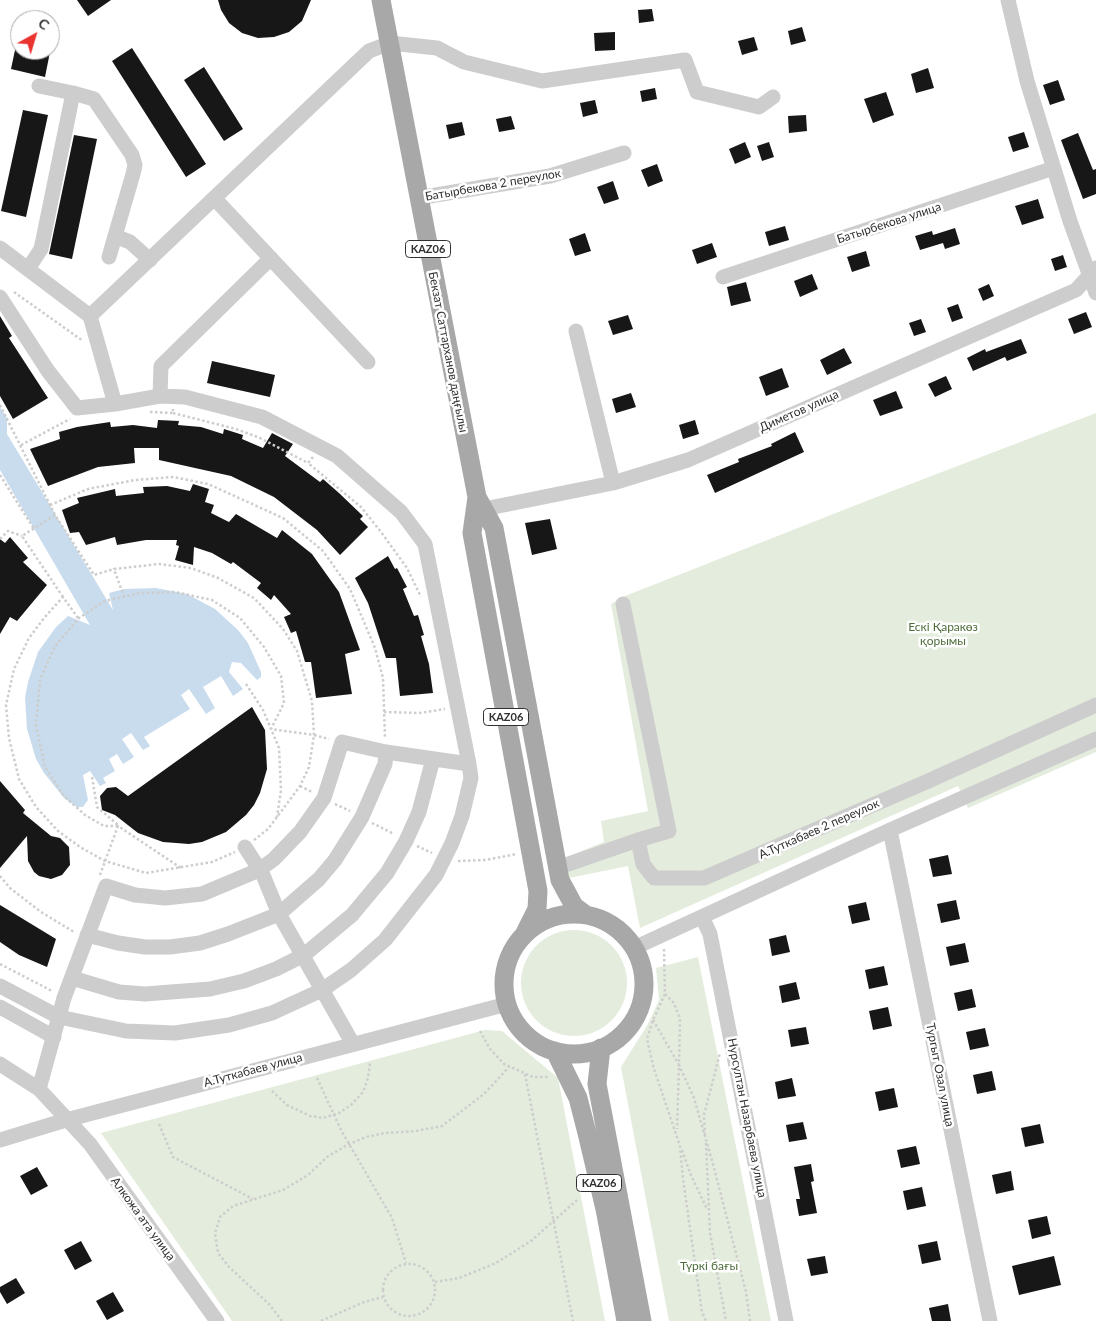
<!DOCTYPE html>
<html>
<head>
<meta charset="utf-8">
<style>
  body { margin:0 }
  #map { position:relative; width:1096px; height:1321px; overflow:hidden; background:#fff; font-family:Lato,sans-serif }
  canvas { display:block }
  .north { position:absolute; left:10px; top:10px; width:50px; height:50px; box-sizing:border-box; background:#fff; border:1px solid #acacac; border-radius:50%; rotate:39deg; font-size:14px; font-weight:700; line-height:20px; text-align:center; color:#303030 }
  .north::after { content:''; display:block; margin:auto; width:18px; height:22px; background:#ea322f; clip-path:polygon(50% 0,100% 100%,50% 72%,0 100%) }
</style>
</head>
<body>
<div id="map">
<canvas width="1096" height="1321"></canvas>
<div class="north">С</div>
</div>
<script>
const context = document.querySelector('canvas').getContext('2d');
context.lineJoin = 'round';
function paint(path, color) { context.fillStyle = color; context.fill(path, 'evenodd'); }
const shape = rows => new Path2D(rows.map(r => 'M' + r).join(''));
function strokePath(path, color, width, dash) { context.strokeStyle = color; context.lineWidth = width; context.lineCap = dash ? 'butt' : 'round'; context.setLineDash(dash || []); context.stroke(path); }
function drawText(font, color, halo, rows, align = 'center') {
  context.font = font + ' Lato,sans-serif'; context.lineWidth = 5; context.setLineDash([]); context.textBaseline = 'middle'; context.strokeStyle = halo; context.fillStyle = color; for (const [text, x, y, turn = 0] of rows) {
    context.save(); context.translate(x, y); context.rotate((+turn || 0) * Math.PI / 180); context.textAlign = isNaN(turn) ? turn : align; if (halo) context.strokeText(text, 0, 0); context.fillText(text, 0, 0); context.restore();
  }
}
paint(shape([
  [1096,413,1096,752,968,808,958,786,640,928,628,866,569,878,564,858,604,842,601,821,648,811,611,604,625,596,874,498],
  '521 983a53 53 0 1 1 106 0a53 53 0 1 1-106 0Z',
  [698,957,771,1321,669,1321,621,1067,648,1024,659,1000,656,968],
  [485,1030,502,1031,558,1078,605,1321,232,1321,101,1133]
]), '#e4eddd');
paint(shape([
  [0,407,7,418,7,434,113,610,109,593,124,589,156,588,187,594,215,609,238,630,248,643,261,672,261,677,257,680,241,663,232,662,229,672,243,689,233,696,221,676,203,687,215,708,206,714,189,689,181,695,190,709,144,737,150,746,143,750,131,733,122,739,134,757,123,764,117,754,109,759,115,771,103,778,106,783,100,786,90,771,83,775,88,800,83,807,77,807,64,798,44,773,36,759,27,729,25,698,28,682,38,652,56,627,68,616,90,625,0,470]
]), '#c9dced');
paint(shape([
  [77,0,111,0,88,16],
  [218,0,311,0,302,21,289,32,274,37,258,38,242,33,229,23,221,10],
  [652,9,654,21,639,23,638,10],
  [802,27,806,41,791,45,788,31],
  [615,32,615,50,595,51,594,33],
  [754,37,758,50,742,55,738,41],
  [132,48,206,164,186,177,112,61],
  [15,50,50,52,45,77,11,69],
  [204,67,243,129,224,141,184,80],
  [928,68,934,88,916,93,911,74],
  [1058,80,1065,100,1050,105,1043,85],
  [655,88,657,99,642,102,640,91],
  [886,92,894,115,873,123,864,99],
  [595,100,598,113,583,117,580,103],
  [23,110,48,115,26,217,1,211],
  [806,115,807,131,789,133,788,116],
  [511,116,515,129,499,132,496,119],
  [462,122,465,135,449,139,446,125],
  [1024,132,1029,147,1013,152,1008,137],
  [1078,133,1093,170,1096,169,1096,194,1083,199,1061,140],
  [74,135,97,139,72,259,49,254],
  [745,142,751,157,735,164,729,149],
  [769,142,774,157,762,161,757,146],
  [657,164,663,181,648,187,641,170],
  [613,181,619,199,604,204,597,187],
  [1038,199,1044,218,1022,225,1015,206],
  [785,226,789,240,769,246,765,232],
  [955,228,960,244,945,249,943,243,920,250,915,236,932,231,933,235],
  [585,233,591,251,575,256,569,239],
  [712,243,717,257,697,264,692,250],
  [866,251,870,266,852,272,847,257],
  [1063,255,1067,267,1055,271,1051,259],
  [812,274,818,289,800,297,794,281],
  [746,282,751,301,731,306,727,287],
  [989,284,994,296,983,301,978,289],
  [958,304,963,318,952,322,947,308],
  [1086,312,1092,327,1074,334,1068,319],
  [628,315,633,329,613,335,608,321],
  [0,316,12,336,9,338,48,398,13,419,0,396],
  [921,319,926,332,914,336,909,323],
  [1021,339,1027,353,1007,361,1005,357,973,371,967,358,985,349,986,352],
  [844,348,852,363,827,375,820,360],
  [212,361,275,375,270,397,207,383],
  [782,368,789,387,766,396,759,377],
  [946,376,952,389,935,397,928,384],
  [896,391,903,408,880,416,873,400],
  [631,393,636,407,616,413,612,399],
  [158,420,179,421,178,425,201,427,223,434,224,429,243,435,242,439,263,448,272,433,293,444,285,456,320,482,323,479,339,493,363,516,360,519,368,527,340,555,317,530,274,497,231,476,159,460,159,448,134,448,135,463,98,467,48,486,30,449,60,439,59,432,77,427,110,422,111,427,133,425,157,428],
  [695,420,699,434,683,439,679,425],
  [795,432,804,452,715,493,707,475,739,462,738,459,772,446,771,444],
  [193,484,209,489,205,502,214,505,211,513,229,522,236,514,277,538,282,530,312,554,339,592,360,650,345,654,352,694,316,698,311,662,305,662,296,631,291,633,284,617,291,614,274,595,271,600,257,588,261,583,233,562,231,564,212,553,194,547,193,565,175,560,179,546,176,545,177,540,146,540,117,545,115,537,86,545,79,532,70,533,62,510,79,503,77,498,115,489,116,496,144,493,143,487,167,486,190,491],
  [550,519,557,549,532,555,525,523],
  [10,537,28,558,23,562,47,585,17,621,10,617,0,634,0,539,5,543],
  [388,556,395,569,397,568,407,587,403,589,414,616,418,615,424,635,421,636,429,664,433,693,400,696,396,658,386,658,368,603,355,578],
  [252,707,265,730,267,769,260,793,254,805,246,815,226,832,202,842,189,844,163,842,138,833,115,815,102,810,100,796,107,788,116,787,128,796],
  [0,781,25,810,23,813,51,836,60,838,69,847,70,865,62,875,51,879,39,876,34,872,28,861,27,836,0,868],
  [948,855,952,874,933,877,929,859],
  [956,900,960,919,941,923,937,904],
  [866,902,870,920,852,924,848,906],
  [0,905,56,939,47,967,19,955,0,942],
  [786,935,790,952,772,956,769,939],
  [965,943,969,962,950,966,946,947],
  [884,966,888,985,869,989,865,970],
  [796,982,800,999,782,1003,779,986],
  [972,989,976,1007,958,1011,954,993],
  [888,1007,892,1026,873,1030,869,1011],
  [806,1027,809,1044,791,1047,788,1030],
  [985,1028,989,1046,970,1050,966,1032],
  [992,1071,996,1090,977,1094,973,1075],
  [792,1078,796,1096,778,1099,775,1082],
  [894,1088,898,1107,879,1111,875,1092],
  [803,1122,807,1139,789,1142,786,1125],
  [1040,1124,1044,1143,1025,1147,1021,1128],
  [916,1146,920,1164,901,1168,897,1150],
  [811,1164,814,1181,811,1182,817,1213,799,1216,796,1199,800,1199,794,1167],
  [37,1167,48,1186,31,1195,20,1176],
  [1011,1171,1014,1190,996,1194,992,1175],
  [922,1187,926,1206,907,1210,903,1191],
  [1047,1216,1051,1234,1032,1239,1028,1220],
  [81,1241,92,1261,75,1270,64,1250],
  [937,1241,941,1260,922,1264,918,1245],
  [825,1256,828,1273,811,1276,807,1259],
  [1054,1256,1061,1285,1019,1295,1012,1266],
  [16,1278,25,1293,7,1304,0,1292,0,1287],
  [113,1292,124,1311,107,1320,96,1301],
  [948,1304,951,1321,932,1321,929,1308]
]), '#171717');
strokePath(shape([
  [14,292,83,341],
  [0,405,55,515],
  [150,412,173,413,173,409],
  [173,413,236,429,260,438,308,463],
  [21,445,70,419],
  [313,457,308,463,361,507,381,532,407,568,421,597],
  [0,475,34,529],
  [50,505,88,489,135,480,173,477,208,484,283,518,323,551,350,589,375,648,383,678,385,738],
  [0,539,8,531,22,536],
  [63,597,22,536,55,515,94,575,114,569],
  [78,618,63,597,44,618,29,638,14,669,6,705,9,738,19,779,36,807,58,831,80,847,105,861,146,873,212,862,235,852],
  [246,684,263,710,279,748,281,790,277,817],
  [384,712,420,713,445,709],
  [92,777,97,807,118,825],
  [300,786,312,792],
  [335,804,350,811],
  [372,823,394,834],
  [118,826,104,826,85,815,64,796,45,767,36,725,40,680,55,646,79,618,105,601,140,593,175,592,212,600,240,618,264,647,281,676,284,703,271,729,314,735,312,701,297,651,283,629,254,598,218,578,191,568,159,564,114,569,124,597],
  [254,840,268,829,300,786,309,767,314,735,329,739],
  [417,846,432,853],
  [458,861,485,860,517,854],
  [100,875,118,826,181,868],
  [0,876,10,888,41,912,74,932],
  [664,949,665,994,653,1020,647,1039,654,1069,680,1146,683,1179,702,1312,706,1321],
  [0,964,52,991],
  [665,994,674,1003,680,1019,679,1065,694,1098,713,1164,746,1292,750,1321],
  [653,1020,679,1065,677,1129],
  [480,1031,490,1049,504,1064,533,1077,549,1077],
  [525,1074,573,1321],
  [317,1078,341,1130,392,1218,406,1263],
  [272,1091,287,1105,310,1116,323,1118,339,1113,351,1105,363,1092,368,1078,370,1063],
  [159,1124,173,1157,253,1199],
  [705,1135,704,1115,720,1053],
  [706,1143,710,1233,726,1321],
  [682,1150,690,1173,707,1209],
  '383 1290a26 26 0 1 1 52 0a26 26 0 1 1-52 0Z',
  [435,1282,459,1278,496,1263,531,1241,577,1200],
  [282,1321,269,1304,230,1268,218,1253,215,1233,220,1217,233,1206,283,1190,308,1175,327,1157,347,1145,366,1137,385,1133,416,1131,442,1126,484,1094,509,1067],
  [321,1321,364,1302,383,1297]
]), '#cdcdcd', 2.5, [2.5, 2.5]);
strokePath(shape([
  [1008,0,1027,81,1070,221,1096,293],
  [73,93,94,99,132,155,135,165,133,174,115,236,130,242,150,260],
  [418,198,550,176,624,153],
  [215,199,368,362],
  [0,248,90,316,115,404,160,396,185,397,262,417,337,456,401,512,425,544,469,764,386,752,342,742,324,798,300,832,274,859,259,870,202,894,165,898,135,895,106,886,64,998,39,1089],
  [109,257,115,236],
  [28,269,41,249,43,240,73,93,39,86],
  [723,277,1054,168],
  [0,297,48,371,77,408,115,404],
  [90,316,369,51,390,43,437,48,464,62,542,81,685,60,697,92,759,107,773,97],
  [576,331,613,483],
  [160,396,161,366,271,258],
  [484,509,613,483,688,460,1076,290,1096,268],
  [623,604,669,831,638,840],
  [890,830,990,1321],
  [245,847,263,875,279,914,353,1044],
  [557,868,638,840,643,864,654,878,704,878,926,782,1096,705],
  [702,917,710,934,786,1321],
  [87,935,118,943,145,947,170,947,200,943,228,934,279,914,319,879,335,860,362,817,385,764,386,752],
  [634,948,890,830,1096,739],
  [72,978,119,992,145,994,210,989,244,981,276,969,304,955,352,915,387,873,406,841,419,812,433,759],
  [0,986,59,1017,126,1031,175,1033,229,1025,272,1013,322,990,351,970,385,940,436,875,452,843,462,816,471,778,469,764],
  [0,1007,54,1037],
  [0,1064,39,1089,90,1144,217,1321],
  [0,1140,66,1120,507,1004]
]), '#cdcdcd', 15);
strokePath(shape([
  [381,0,477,497,472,533,538,891,537,909,524,935],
  [477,497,494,528,560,880,574,906,586,915],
  '504 984a70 70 0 1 1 140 0a70 70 0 1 1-140 0Z',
  [601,1048,597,1084,642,1321],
  [555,1051,578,1098,587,1133,605,1209,626,1321]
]), '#a8a8a8', 19);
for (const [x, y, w] of [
  [428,249,45],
  [506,717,45],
  [599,1183,45]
]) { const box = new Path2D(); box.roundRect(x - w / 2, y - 8.5, w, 17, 4); context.fillStyle = '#fff'; context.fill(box); strokePath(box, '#303030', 1); }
drawText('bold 11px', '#303030', null, [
  ["KАZ06",428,249],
  ["KАZ06",506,717],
  ["KАZ06",599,1183]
]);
drawText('12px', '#303030', '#fff', [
  ["Батырбекова 2 переулок",493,185,-10],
  ["Батырбекова улица",889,223,-18],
  ["Бекзат Саттарханов даңғылы",448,352,79],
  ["Диметов улица",799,411,-24],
  ["А.Туткабаев 2 переулок",819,829,-24],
  ["А.Туткабаев улица",253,1070,-15],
  ["Тургыт Озал улица",940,1075,79],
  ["Нурсултан Назарбаева улица",747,1118,79],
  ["Алкожа ата улица",143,1219,54]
]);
drawText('12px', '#4e6d3b', '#fff', [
  ["Ескі Қаракөз",943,627],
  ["қорымы",943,641],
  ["Түркі бағы",709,1266]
]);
</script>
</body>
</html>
